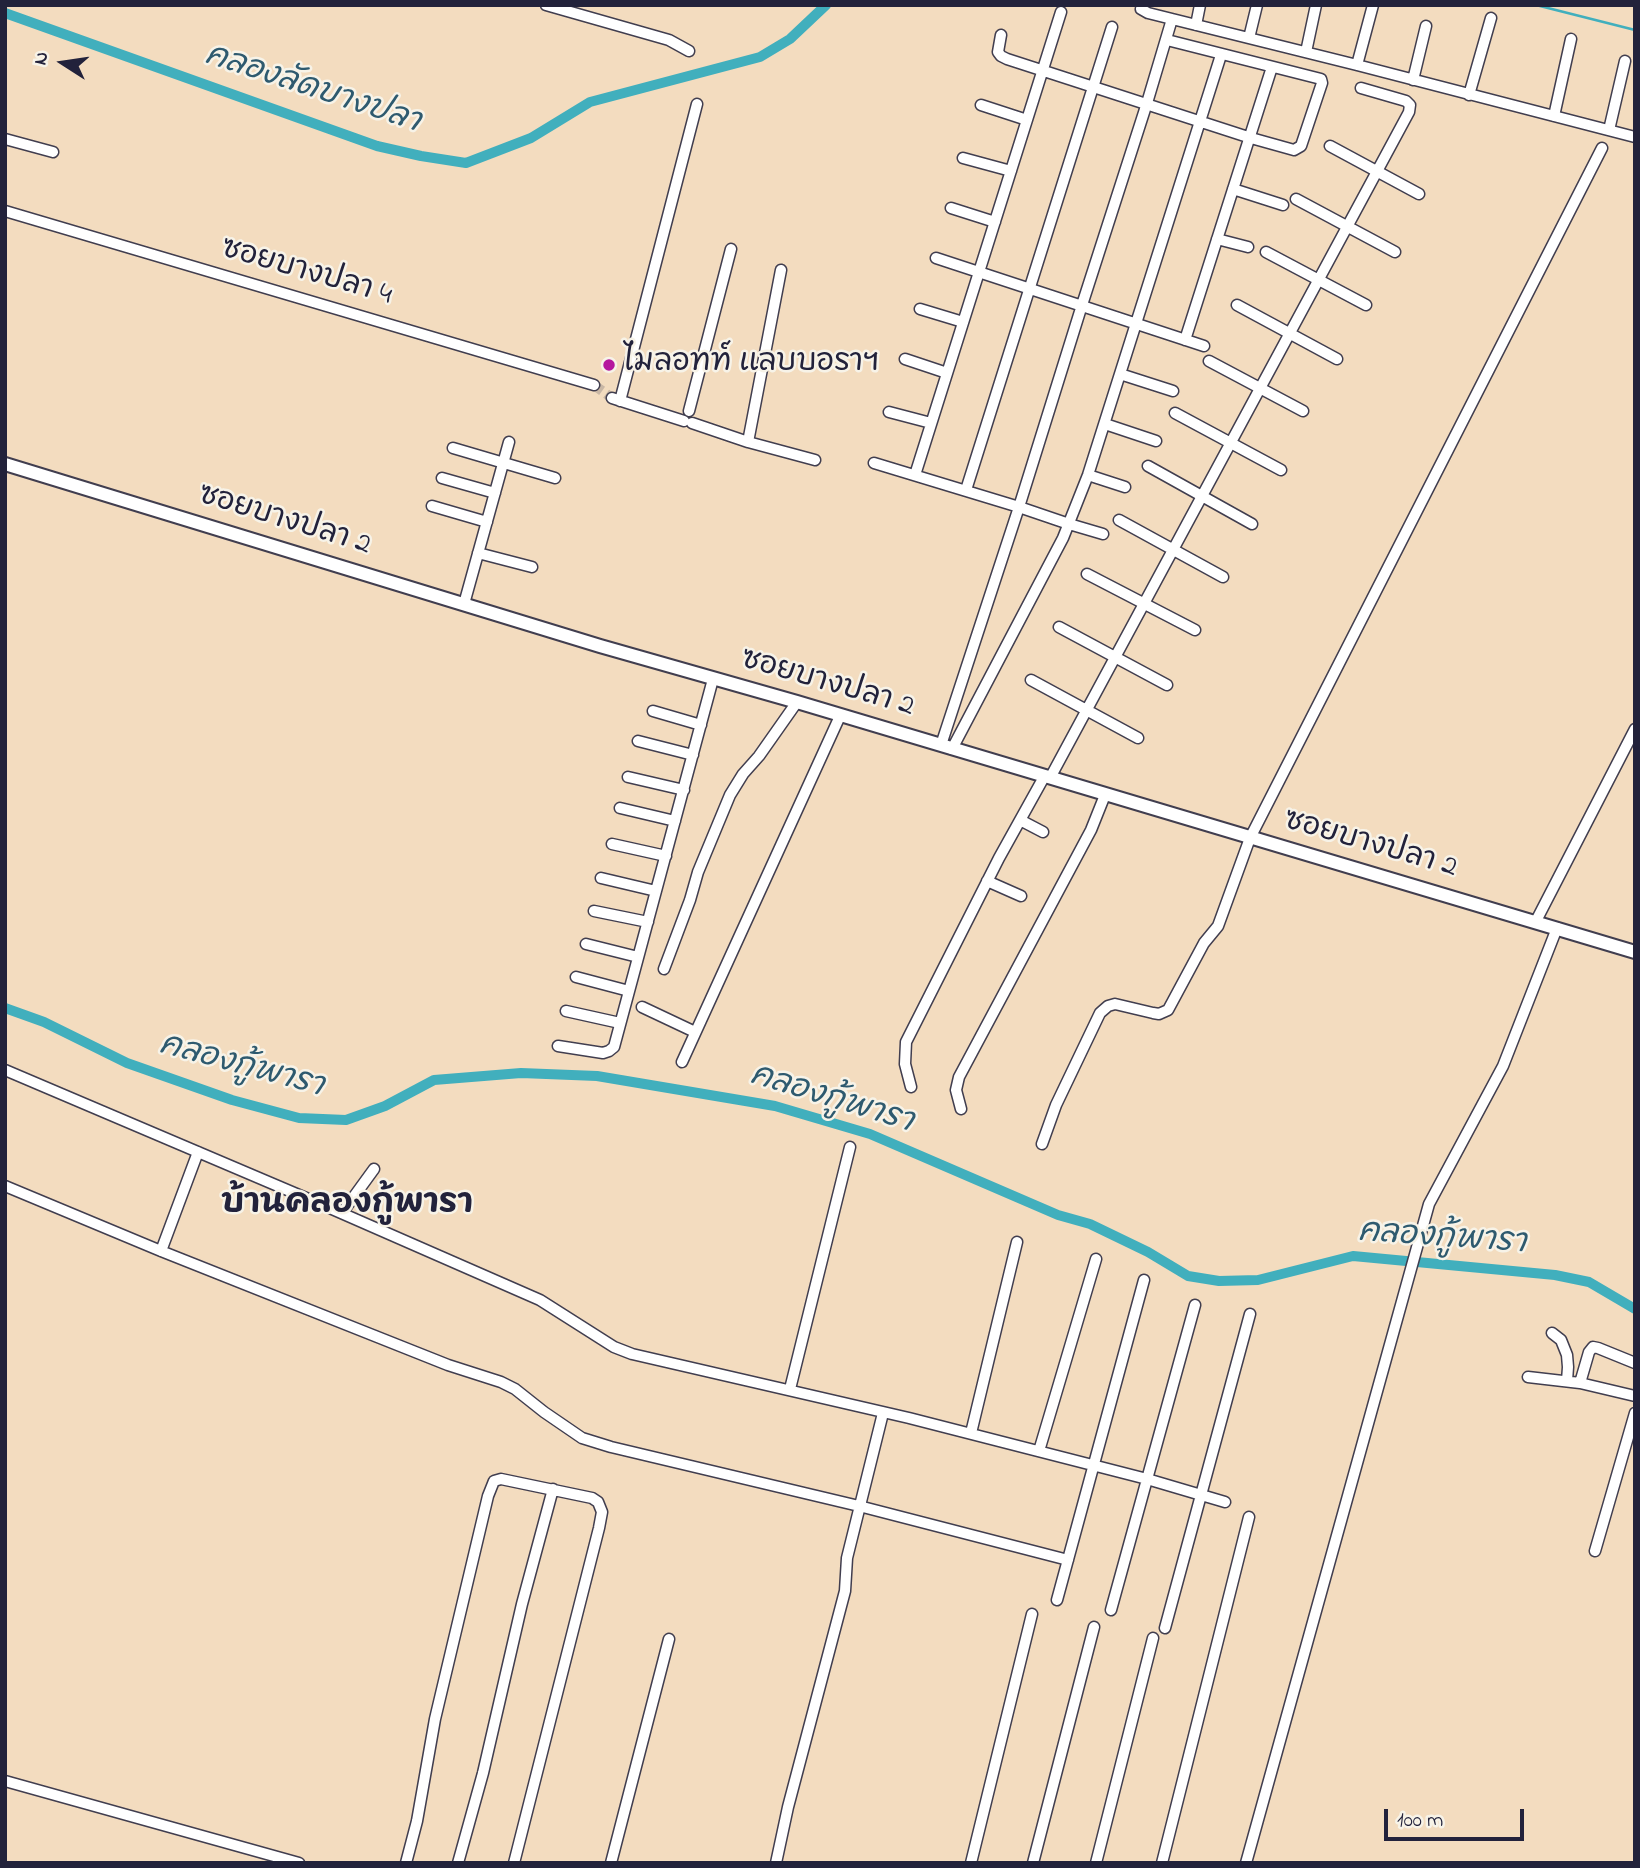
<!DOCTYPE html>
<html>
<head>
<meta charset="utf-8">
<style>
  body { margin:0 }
  #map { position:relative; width:1640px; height:1868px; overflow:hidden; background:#f3dcbf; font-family:"Indie Flower",sans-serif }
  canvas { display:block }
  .frame { position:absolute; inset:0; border:7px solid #22223b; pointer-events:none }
  .north { position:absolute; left:28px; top:28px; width:70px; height:70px; -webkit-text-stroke:5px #f7f3e8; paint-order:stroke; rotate:282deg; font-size:19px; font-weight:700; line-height:28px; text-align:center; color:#22223b }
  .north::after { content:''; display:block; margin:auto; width:24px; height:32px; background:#22223b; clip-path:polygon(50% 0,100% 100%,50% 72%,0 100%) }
  .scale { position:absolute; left:1384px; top:1809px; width:140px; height:32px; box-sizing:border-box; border:4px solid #22223b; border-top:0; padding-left:9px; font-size:21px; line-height:24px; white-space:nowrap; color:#22223b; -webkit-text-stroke:5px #f7f3e8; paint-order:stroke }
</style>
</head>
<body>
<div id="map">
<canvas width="1640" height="1868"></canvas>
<div class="frame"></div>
<div class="north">N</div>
<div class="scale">100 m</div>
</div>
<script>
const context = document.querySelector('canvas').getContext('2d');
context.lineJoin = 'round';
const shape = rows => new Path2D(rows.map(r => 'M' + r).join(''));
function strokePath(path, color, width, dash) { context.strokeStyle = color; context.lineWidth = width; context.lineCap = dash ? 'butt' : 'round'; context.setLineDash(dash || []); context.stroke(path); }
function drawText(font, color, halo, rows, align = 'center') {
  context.font = font + ' "Indie Flower","Playpen Sans Thai",sans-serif'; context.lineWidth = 5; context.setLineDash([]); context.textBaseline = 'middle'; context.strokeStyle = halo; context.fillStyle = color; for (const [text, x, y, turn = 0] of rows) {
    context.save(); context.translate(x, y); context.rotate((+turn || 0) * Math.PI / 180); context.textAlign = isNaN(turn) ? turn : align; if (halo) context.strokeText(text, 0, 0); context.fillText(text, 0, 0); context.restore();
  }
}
strokePath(shape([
  [1536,5,1635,30]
]), '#41afbd', 2.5);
strokePath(shape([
  [5,13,377,146,421,156,466,163,531,138,590,102,760,57,790,39,826,5],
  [5,1008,44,1022,127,1063,232,1100,299,1118,346,1120,385,1106,434,1080,521,1073,597,1076,775,1106,870,1134,1058,1215,1090,1224,1148,1252,1188,1276,1219,1281,1258,1280,1353,1256,1555,1275,1589,1282,1635,1309]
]), '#41afbd', 10);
strokePath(shape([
  [594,385,612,398]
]), '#c9b7a5', 10, [10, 5]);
const minor = shape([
  [546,5,669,40,689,51],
  [1142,5,1141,9,1148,13,1357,65,1635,137],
  [1196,25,1200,5],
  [1001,35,998,52,1001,56,1007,59,1251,138,1294,150,1301,146,1322,83,1321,79,1167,40],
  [1249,38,1257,5],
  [1306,52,1316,5],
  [1357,65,1373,5],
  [1413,80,1426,26],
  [1469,95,1491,18],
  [981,105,1027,120],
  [1554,116,1571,39],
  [1609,130,1625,61],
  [5,139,53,152],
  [1330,146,1419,194],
  [963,158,1011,171],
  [1233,189,1283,205],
  [1296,199,1395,252],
  [951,208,995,222],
  [5,211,594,385],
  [1217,239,1248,247],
  [1266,252,1366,305],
  [936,258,1204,346],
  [1237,305,1337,359],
  [920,309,963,322],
  [1185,340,1272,67],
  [905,359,947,373],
  [1209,361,1303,411],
  [1120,374,1173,391],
  [612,398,684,421],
  [620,401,697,104],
  [689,411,731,249],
  [889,412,931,423],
  [1175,413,1281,470],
  [692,423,748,442,815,460],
  [1105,424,1156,441],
  [748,442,781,270],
  [453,448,555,478],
  [874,463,1019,507,1069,524,1103,534],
  [1148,466,1252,524],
  [915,475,1061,12],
  [1088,475,1125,487],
  [442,478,495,493],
  [966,490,1112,27],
  [432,506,487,522],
  [1119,520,1223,577],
  [478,553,532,567],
  [1087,574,1195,630],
  [464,604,509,442],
  [1059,627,1167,685],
  [1031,680,1138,738],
  [653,711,701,725],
  [638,741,693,755],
  [941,745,1019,507,1082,305,1147,103,1172,19],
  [952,749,1063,538,1088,475,1221,55],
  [628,777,684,790],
  [1050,778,1409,112,1410,105,1406,101,1361,88],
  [620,808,675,821],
  [1020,820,1043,832],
  [612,844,666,856],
  [601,878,656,891],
  [987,881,1021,896],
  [594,911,648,922],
  [1536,921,1635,729],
  [586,944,638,957],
  [664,969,690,900,698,872,730,795,743,774,759,756,797,702],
  [576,977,629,991],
  [642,1007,695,1032],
  [566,1011,620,1023],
  [558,1046,603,1053,609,1051,614,1047,713,679],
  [682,1062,840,716],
  [5,1070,332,1209,540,1300,614,1347,632,1354,909,1418,1147,1479,1225,1502],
  [911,1087,905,1064,906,1042,999,858,1044,777],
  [961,1109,956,1090,959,1077,1091,830,1105,795],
  [1042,1144,1056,1105,1100,1013,1108,1006,1115,1004,1153,1013,1159,1014,1168,1010,1204,943,1218,926,1250,838,1602,148],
  [5,1186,161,1251,448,1365,501,1382,515,1389,544,1412,582,1438,611,1447,859,1506,1068,1560],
  [342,1213,374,1169],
  [161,1251,198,1152],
  [1552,1333,1561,1340,1567,1355,1568,1367,1567,1381],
  [1528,1377,1580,1383,1635,1396],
  [1580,1383,1589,1352,1593,1347,1598,1348,1635,1363],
  [790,1389,850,1147],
  [971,1433,1017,1242],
  [1039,1451,1096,1259],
  [1595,1551,1635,1413],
  [1057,1600,1144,1280],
  [1111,1610,1195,1305],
  [1165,1628,1250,1314],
  [5,1781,299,1863],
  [406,1863,417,1821,435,1719,488,1496,494,1481,501,1479,592,1498,598,1502,602,1512,599,1528,514,1863],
  [458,1863,483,1773,522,1604,553,1489],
  [611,1863,669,1639],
  [776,1863,788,1807,845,1591,847,1558,883,1413],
  [971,1863,1032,1614],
  [1033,1863,1094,1627],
  [1096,1863,1153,1638],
  [1162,1863,1249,1517],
  [1246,1863,1429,1204,1503,1066,1557,928]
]);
const tertiary = shape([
  [5,464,600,646,797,702,1635,952]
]);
strokePath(minor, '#413e4f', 13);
strokePath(tertiary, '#413e4f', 16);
strokePath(minor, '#fff', 10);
strokePath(tertiary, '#fff', 12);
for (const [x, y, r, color] of [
  [609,365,7,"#b5179e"]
]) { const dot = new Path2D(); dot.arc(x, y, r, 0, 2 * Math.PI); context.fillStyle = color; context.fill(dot); strokePath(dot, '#f7f3e8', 2.5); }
drawText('30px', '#22223b', '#f7f3e8', [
  ["ซอยบางปลา 4",306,274,16],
  ["ซอยบางปลา 2",284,522,17],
  ["ซอยบางปลา 2",827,685,16],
  ["ซอยบางปลา 2",1370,846,16]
]);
drawText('30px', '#22223b', '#f7f3e8', [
  ["ไมลอทท์ แลบบอราฯ",623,365]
], 'left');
drawText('italic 32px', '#2e5a6f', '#f7f3e8', [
  ["คลองลัดบางปลา",312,91,18],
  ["คลองกู้พารา",241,1068,15],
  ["คลองกู้พารา",831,1101,17],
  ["คลองกู้พารา",1442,1240,4]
]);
drawText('bold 33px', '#22223b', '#f7f3e8', [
  ["บ้านคลองกู้พารา",347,1207]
]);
</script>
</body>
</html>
